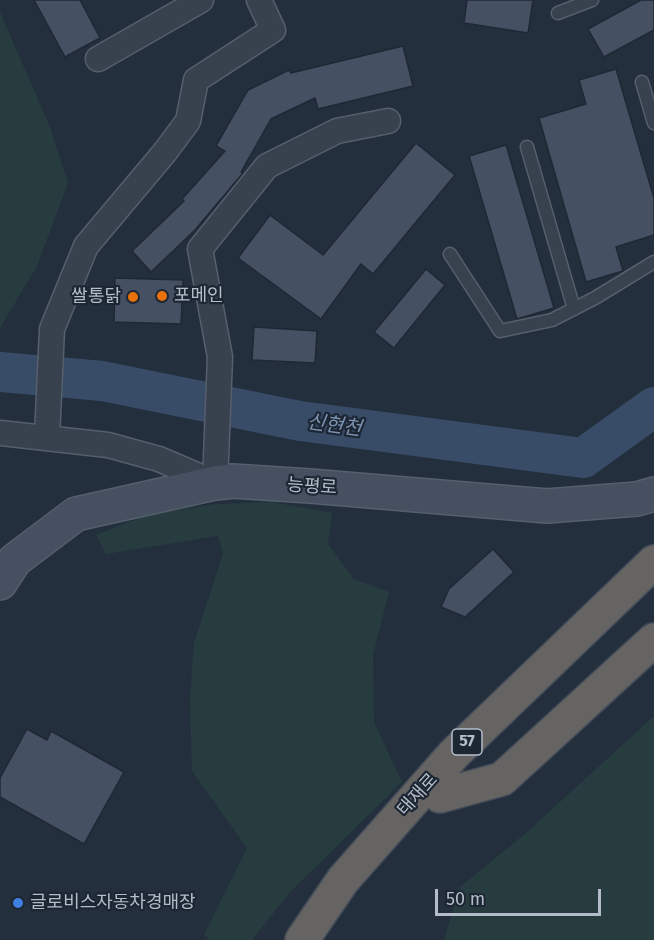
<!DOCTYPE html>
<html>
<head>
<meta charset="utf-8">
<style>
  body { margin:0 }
  #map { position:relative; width:654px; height:940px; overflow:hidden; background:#242f3e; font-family:"Fira Sans",sans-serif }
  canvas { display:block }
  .scale { position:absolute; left:435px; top:889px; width:166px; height:27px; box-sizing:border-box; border:3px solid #b4bcc9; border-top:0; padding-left:8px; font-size:18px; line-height:21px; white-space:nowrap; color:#b4bcc9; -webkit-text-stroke:4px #1d2633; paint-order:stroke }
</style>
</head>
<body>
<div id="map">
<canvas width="654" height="940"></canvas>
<div class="scale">50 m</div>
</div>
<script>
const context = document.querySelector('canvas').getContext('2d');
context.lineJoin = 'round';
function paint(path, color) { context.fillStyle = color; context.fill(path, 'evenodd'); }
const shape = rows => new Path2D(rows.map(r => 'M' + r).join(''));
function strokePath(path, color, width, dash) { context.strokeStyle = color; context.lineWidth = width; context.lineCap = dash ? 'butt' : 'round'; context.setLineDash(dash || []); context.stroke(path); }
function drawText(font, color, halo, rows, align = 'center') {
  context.font = font + ' "Fira Sans","Noto Sans KR",sans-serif'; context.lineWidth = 4.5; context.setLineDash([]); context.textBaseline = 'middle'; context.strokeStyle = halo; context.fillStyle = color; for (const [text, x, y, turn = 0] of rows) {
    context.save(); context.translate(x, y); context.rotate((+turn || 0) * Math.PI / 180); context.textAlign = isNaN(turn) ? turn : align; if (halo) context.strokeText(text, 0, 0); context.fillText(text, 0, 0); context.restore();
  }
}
paint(shape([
  [0,12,50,127,68,183,37,266,0,328],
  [272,502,332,513,328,544,354,579,389,592,373,655,374,722,402,782,291,891,252,940,210,940,204,935,247,848,192,771,190,698,194,643,223,553,218,536,106,554,96,535,147,515,215,504],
  [654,716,654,940,444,940,460,887,527,832]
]), '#263c3f');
strokePath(shape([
  [0,372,102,381,300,421,583,458,654,407]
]), '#394c67', 40);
const building = shape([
  [34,0,80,0,100,38,65,57,34,0],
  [467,0,533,0,528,33,464,23,467,0],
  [641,0,654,0,654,30,604,57,588,29,641,0],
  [403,46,413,86,318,109,315,98,271,119,241,172,243,173,195,230,151,272,132,251,184,201,182,199,225,151,216,146,248,90,289,70,291,73,403,46],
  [616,69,654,198,654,235,616,247,623,271,586,282,539,118,586,104,579,80,616,69],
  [416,143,455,175,373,274,361,264,321,319,238,258,270,215,323,255,416,143],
  [506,145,554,308,517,319,469,156,506,145],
  [426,269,445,285,394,348,374,332,426,269],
  [115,278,183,280,181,324,114,322,115,278],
  [254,327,317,331,315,363,252,360,254,327],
  [493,549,514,572,465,617,441,607,449,589,493,549],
  [27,729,47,740,51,731,124,772,84,844,0,797,0,778,27,729]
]);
paint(building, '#455162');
strokePath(building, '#1f2835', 1.5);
const service = shape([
  [558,13,592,0],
  [642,82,654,123],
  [527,147,574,309],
  [450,254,500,331,552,320,595,298,654,262]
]);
const minor = shape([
  [98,59,201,0],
  [0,433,108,445,159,459,215,483,220,357,200,249,267,166,337,131,388,121],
  [47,437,52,329,86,246,165,152,188,121,196,80,273,30,259,0]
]);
const secondary = shape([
  [0,583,15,560,76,514,215,483,233,481,310,486,547,506,637,499,654,494]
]);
const trunk = shape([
  [440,796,502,779,654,640],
  [302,940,343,880,454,754,654,562]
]);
strokePath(service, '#565f6c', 15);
strokePath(minor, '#565f6c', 27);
strokePath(secondary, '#565f6c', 36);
strokePath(trunk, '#434c59', 36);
strokePath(service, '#38414e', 12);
strokePath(minor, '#38414e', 24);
strokePath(secondary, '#465061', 33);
strokePath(trunk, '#656462', 33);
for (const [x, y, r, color] of [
  [162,296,6,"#e8710a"],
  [133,297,6,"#e8710a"],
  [18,903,6,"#3f7fe0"]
]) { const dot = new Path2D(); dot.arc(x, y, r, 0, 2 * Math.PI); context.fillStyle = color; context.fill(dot); strokePath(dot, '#1d2633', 2); }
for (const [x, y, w] of [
  [467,742,30]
]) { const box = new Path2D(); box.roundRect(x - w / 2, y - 13, w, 26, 4.5); context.fillStyle = '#1d2633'; context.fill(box); strokePath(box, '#b4bcc9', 1.5); }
drawText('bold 16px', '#b4bcc9', null, [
  ["57",467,742]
]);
drawText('18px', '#b4bcc9', '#1d2633', [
  ["포메인",174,296],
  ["쌀통닭",121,297,"right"],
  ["글로비스자동차경매장",30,903]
], 'left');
drawText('18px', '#b4bcc9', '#1d2633', [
  ["능평로",312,487,4],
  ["태재로",418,795,-48]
]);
drawText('italic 20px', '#7c92b1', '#1d2633', [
  ["신현천",334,426,8]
]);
</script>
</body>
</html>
